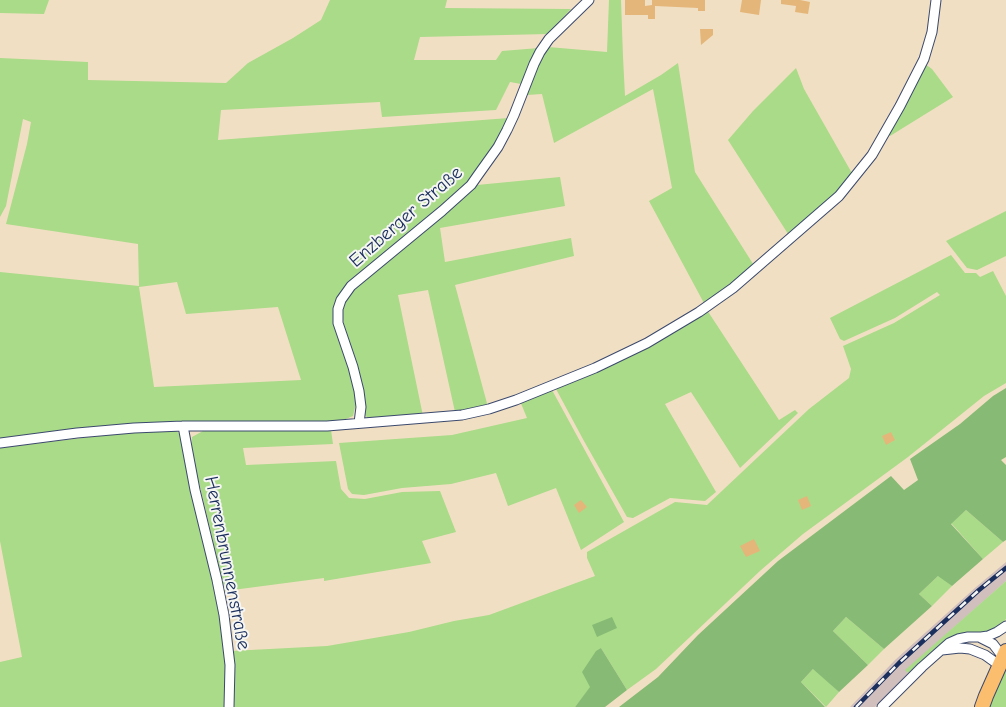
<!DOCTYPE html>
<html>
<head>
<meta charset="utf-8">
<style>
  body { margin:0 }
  canvas { display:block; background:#f0dfc2 }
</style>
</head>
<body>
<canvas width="1006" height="707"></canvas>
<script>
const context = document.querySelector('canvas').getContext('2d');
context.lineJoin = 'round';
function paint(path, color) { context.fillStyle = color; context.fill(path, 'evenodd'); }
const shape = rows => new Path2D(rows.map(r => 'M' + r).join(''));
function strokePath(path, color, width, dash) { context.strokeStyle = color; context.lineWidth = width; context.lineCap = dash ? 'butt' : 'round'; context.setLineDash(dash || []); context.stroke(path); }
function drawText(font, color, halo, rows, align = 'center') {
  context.font = font + ' "Comic Neue",sans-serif'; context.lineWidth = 4; context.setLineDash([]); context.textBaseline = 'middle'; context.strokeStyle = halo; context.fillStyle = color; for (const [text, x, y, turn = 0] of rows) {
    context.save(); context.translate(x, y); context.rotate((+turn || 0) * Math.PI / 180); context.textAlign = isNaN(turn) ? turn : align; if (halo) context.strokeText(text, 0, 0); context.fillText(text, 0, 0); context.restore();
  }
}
paint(shape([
  [1006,562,1006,581,906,670,908,673,875,707,850,707,895,660,976,587]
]), '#d1bfbd');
paint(shape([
  [0,0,49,0,44,14,0,13],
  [330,0,447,0,445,8,571,9,548,34,420,37,414,60,496,60,502,51,539,48,521,84,510,82,496,110,382,117,380,102,221,110,218,140,509,118,487,160,462,189,339,294,333,309,354,384,356,403,353,416,341,421,159,423,95,427,0,440,0,272,139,286,138,244,6,224,27,144,31,122,23,119,6,206,0,217,0,58,88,62,88,80,226,83,248,63,293,38,321,20],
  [177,282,186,314,278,307,301,380,154,387,139,287],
  [609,0,621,0,623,57,625,96,661,75,678,63,695,172,755,267,705,305,649,201,672,188,653,89,554,143,542,94,527,95,538,65,548,47,607,52],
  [925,64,932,69,953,97,890,136,889,135],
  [796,68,804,89,853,175,836,196,790,237,728,140,753,111],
  [560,177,565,206,440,228,445,262,571,238,574,256,455,285,488,407,455,412,428,290,398,295,423,416,369,420,365,415,365,397,345,329,342,314,346,299,357,287,443,215,477,185],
  [1006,211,1006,256,977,270,967,268,946,241],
  [951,255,965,273,976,273,980,277,993,271,1006,296,1006,383,984,396,908,457,803,534,761,570,656,669,627,690,601,648,591,687,575,707,233,707,234,700,231,651,327,646,409,632,454,621,489,615,595,576,587,558,587,552,675,502,707,505,809,409,849,378,851,369,843,346,894,323,940,295,937,292,895,318,844,341,840,339,830,318],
  [707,310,779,420,795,410,798,413,740,468,691,392,665,404,716,492,705,501,670,498,633,518,627,517,584,441,556,389],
  [550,389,552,390,624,522,581,550,556,488,508,506,496,473,451,484,402,488,364,495,352,494,348,489,339,443,452,435,527,418,520,401],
  [327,428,331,430,333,444,243,448,246,465,336,461,341,489,349,498,365,499,402,492,440,491,456,532,422,541,431,563,324,581,324,578,225,591,191,449,192,437,203,431],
  [174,430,181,434,222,618,227,674,225,707,0,707,0,662,22,657,0,541,0,448,123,433],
  [966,510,1003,542,983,559,951,523],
  [939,575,952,586,932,606,919,594],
  [1006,581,1006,619,1002,623,995,628,987,632,968,633,957,635,947,639,929,654,908,673,905,670],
  [846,617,884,649,868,665,833,631],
  [1006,667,1006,707,988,707],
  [814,668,839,692,826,707,801,682]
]), '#aadb89');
paint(shape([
  [1006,388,1006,457,1001,460,1006,465,1006,540,1003,542,966,510,951,524,983,559,952,586,938,576,919,594,932,606,884,649,846,617,833,631,868,665,839,692,813,669,801,682,825,707,619,707,658,677,698,635,778,561,891,476,904,490,918,480,910,459,960,424,993,396],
  [612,617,617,628,597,637,592,625],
  [601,648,627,690,605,707,575,707,590,687,582,672,596,651]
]), '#87bb75');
paint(shape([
  [625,0,645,0,645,6,652,5,652,0,705,0,705,11,698,11,698,8,655,6,655,19,648,19,648,15,625,15],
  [742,0,761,0,759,15,740,12],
  [781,0,800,0,810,2,808,14,795,12,796,6,781,4],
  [700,29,713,29,713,35,701,45],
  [891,432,895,440,886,445,882,436],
  [807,496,811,506,802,510,798,500],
  [581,500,587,507,579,513,574,505],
  [754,539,760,551,746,557,740,546]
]), '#e5b67a');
const minor = shape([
  [359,423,361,407,359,391,353,367,338,323,338,309,341,300,351,286,442,211,471,185,478,175,498,147,507,130,514,115,534,64,540,52,549,39,589,0],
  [183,426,195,490,217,580,224,615,230,665,229,707],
  [0,443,77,433,134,428,183,426,327,426,462,415,489,409,516,400,595,368,647,343,699,312,733,288,839,196,872,155,900,106,924,59,932,32,936,0],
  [981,638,993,644,1003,657],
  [942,650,960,648,970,649,985,655,999,665],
  [882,707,922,667,949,643,958,639,968,637,981,637,988,636,997,632,1006,626]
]);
const primary = shape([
  [982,707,986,696,1006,651]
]);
strokePath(minor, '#3b496d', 11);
strokePath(primary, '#3b496d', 16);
strokePath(minor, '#fff', 9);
strokePath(primary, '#fbbe6e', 14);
const rail = shape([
  [856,707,899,663,979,590,1006,568]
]);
strokePath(rail, '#1b2f5e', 4.5);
strokePath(rail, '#f6f6f2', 2.5, [8]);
drawText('19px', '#1b2f5e', '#f6f6f2', [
  ["Enzberger Straße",406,217,-41],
  ["Herrenbrunnenstraße",227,563,79]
]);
</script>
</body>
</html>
